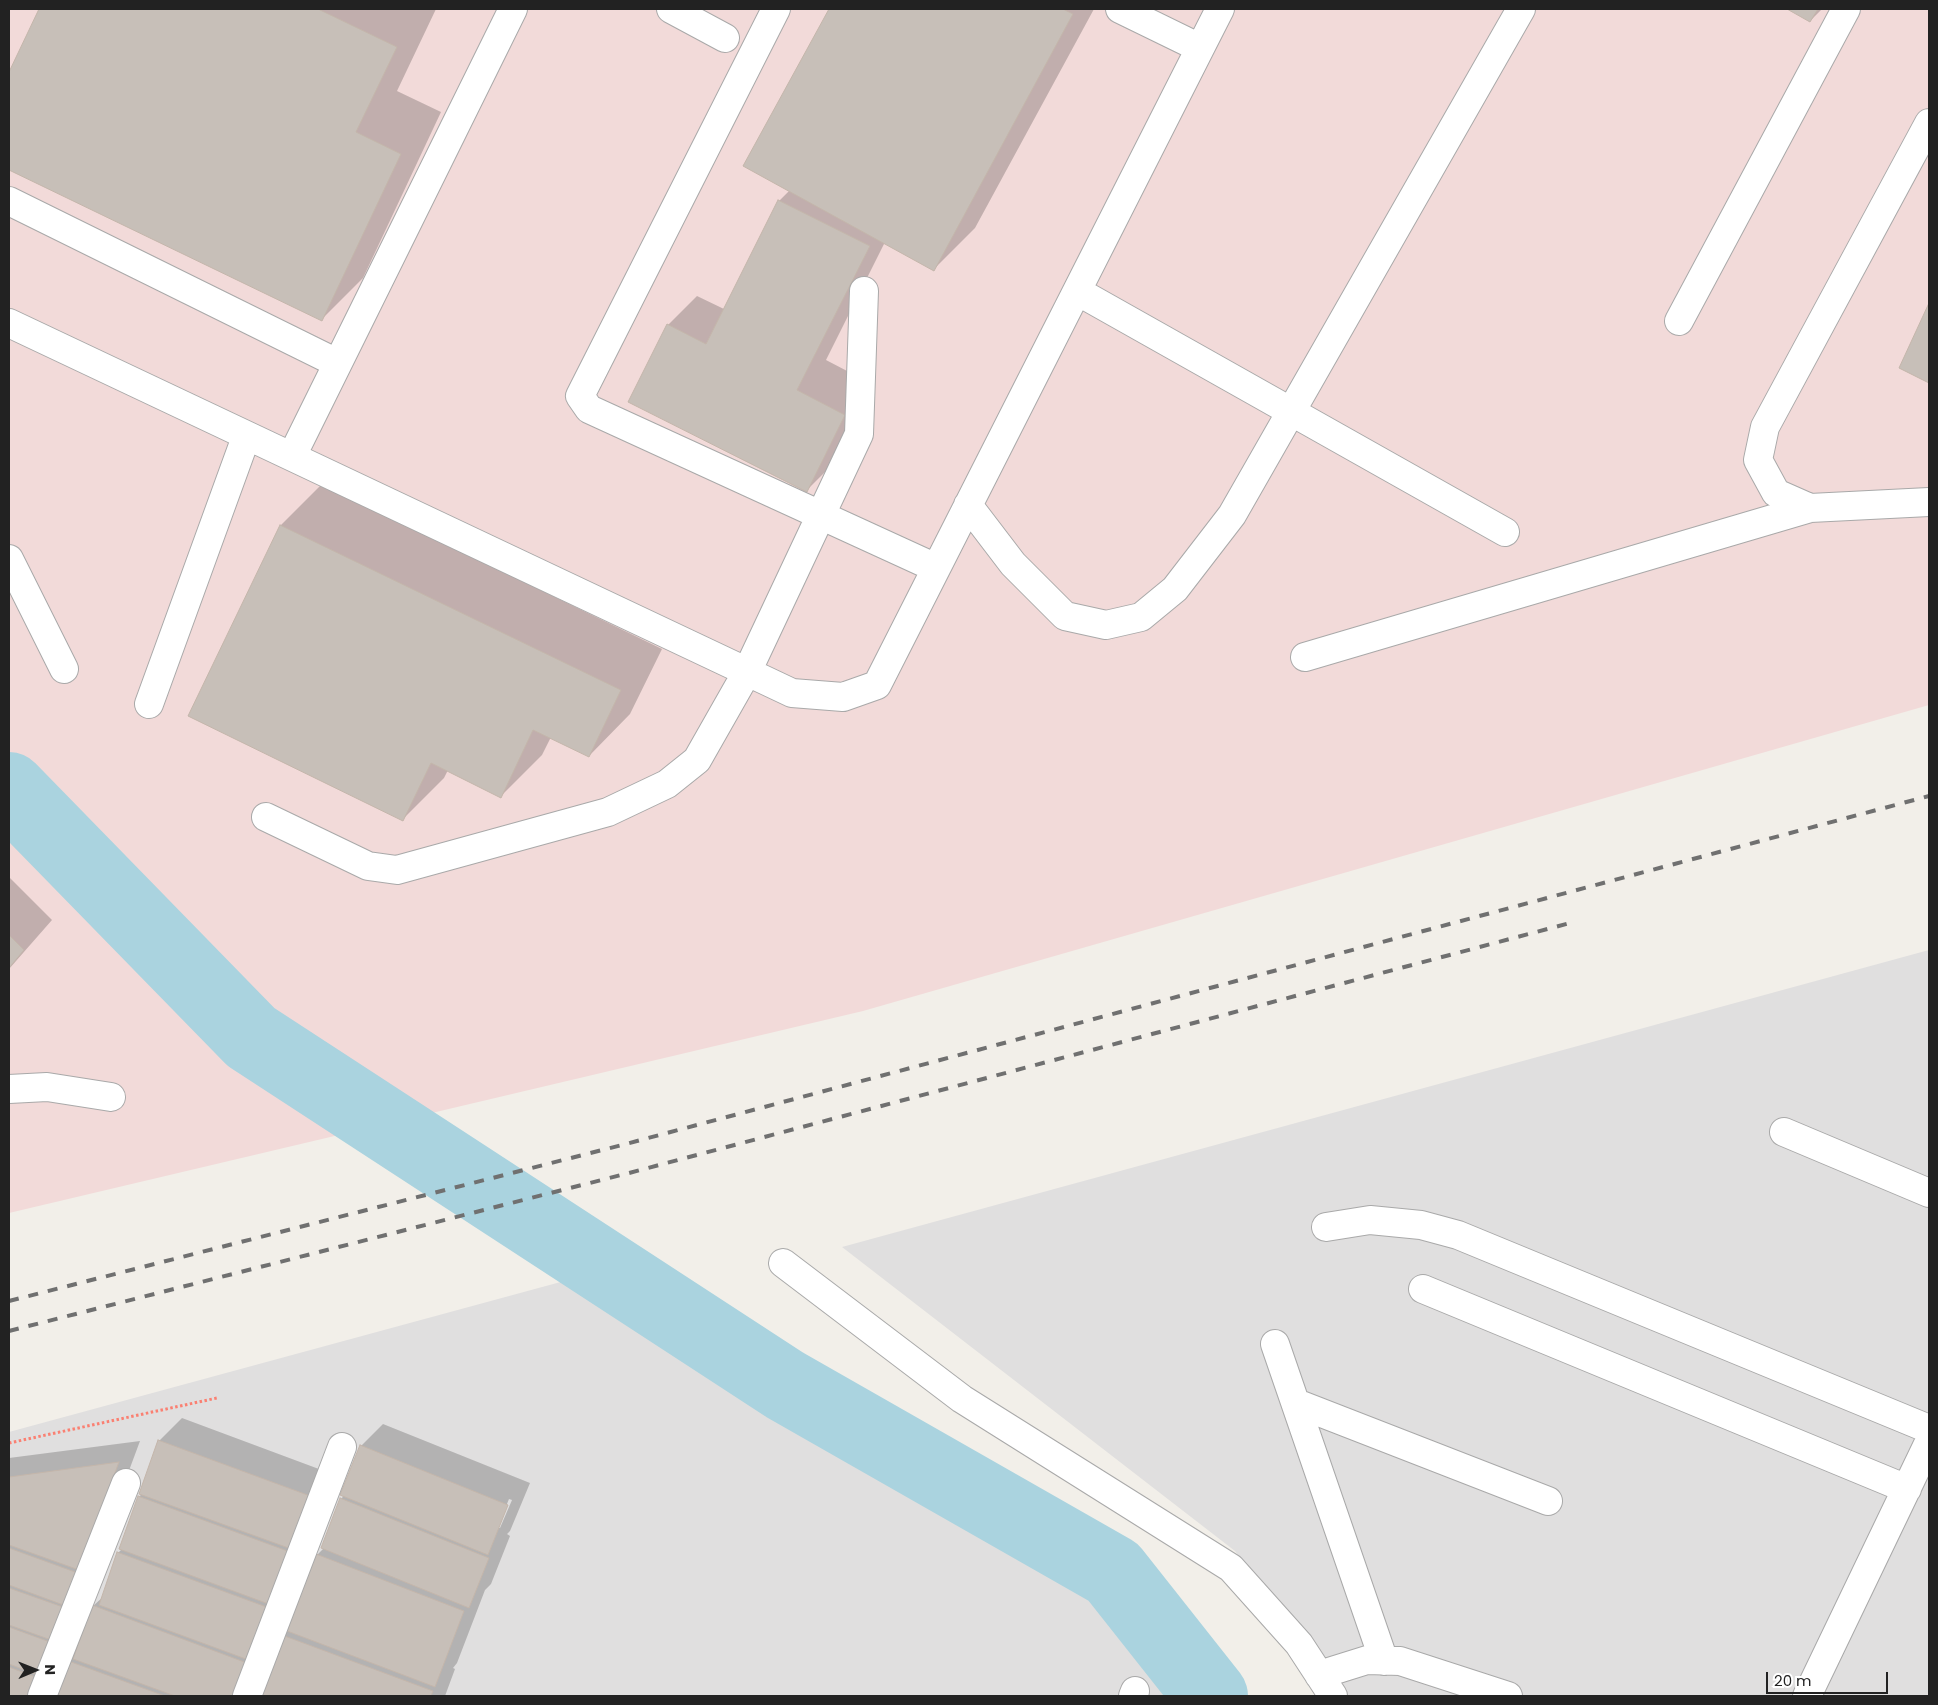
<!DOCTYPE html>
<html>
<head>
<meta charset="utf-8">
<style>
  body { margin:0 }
  #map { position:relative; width:1938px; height:1705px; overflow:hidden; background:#f2efe9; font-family:Poppins,sans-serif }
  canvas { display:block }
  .frame { position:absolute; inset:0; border:10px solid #222; pointer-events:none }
  .north { position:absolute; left:10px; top:1645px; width:50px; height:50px; -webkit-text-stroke:4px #fff; paint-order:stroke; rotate:89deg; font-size:14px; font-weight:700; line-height:20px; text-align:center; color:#222 }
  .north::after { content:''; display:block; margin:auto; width:18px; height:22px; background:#222; clip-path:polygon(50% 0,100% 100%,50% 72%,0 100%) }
  .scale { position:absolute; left:1766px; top:1672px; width:122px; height:22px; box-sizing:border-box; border:2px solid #222; border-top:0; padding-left:6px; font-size:15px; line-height:18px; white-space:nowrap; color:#222; -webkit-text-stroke:4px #fff; paint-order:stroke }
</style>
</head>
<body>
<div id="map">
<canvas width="1938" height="1705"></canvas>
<div class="frame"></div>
<div class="north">N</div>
<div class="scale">20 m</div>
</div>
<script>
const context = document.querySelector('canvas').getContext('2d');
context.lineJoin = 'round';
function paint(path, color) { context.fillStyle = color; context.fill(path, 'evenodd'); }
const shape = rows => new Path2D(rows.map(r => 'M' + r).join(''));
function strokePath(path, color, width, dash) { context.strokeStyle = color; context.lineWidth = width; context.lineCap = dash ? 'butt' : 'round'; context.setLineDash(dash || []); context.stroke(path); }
paint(shape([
  [1929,950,1929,1696,1342,1696,1235,1551,842,1247],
  [601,1271,1108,1588,1190,1696,9,1696,9,1432]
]), '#e0dfdf');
paint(shape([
  [9,9,1929,9,1929,705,863,1011,9,1213]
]), '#f2dad9');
paint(shape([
  [40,9,436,9,397,91,441,112,363,278,322,319,9,168,9,75],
  [830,9,1094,9,975,228,934,269,885,242,826,360,874,385,836,461,806,491,668,325,697,296,724,309,779,201,790,190,745,165],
  [1790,9,1822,9,1810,21],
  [1929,306,1929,382,1900,368],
  [322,484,662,649,630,714,589,756,551,737,542,755,501,796,448,770,444,778,403,819,189,716,281,525],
  [9,877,52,920,9,969],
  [182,1418,335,1475,246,1696,52,1696,65,1659,79,1645,93,1606,103,1597,118,1553,122,1549,159,1441],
  [383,1424,530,1483,510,1531,507,1534,510,1536,491,1584,485,1590,457,1663,453,1668,455,1669,445,1696,261,1696,283,1636,288,1631,317,1555,324,1548,361,1446],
  [509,1499,512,1500,500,1528,497,1528],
  [140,1441,101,1546,39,1696,9,1696,9,1458]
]), '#0003');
strokePath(shape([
  [9,789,251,1037,785,1385,1113,1572,1211,1696]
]), '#aad3df', 74);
const building = shape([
  [39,9,318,9,397,47,356,132,401,154,322,321,9,170,9,72,39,9],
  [829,9,1063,9,1073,14,934,271,743,166,829,9],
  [1787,9,1818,9,1810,22,1787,9],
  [778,200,870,246,797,390,845,415,807,492,628,402,667,324,706,344,778,200],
  [1929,303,1929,383,1899,368,1929,303],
  [280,525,621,690,589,757,533,730,501,798,431,763,403,821,188,716,280,525],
  [9,935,24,950,9,968,9,935],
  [158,1440,313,1497,294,1550,139,1494,158,1440],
  [360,1445,508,1505,488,1555,340,1495,360,1445],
  [119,1462,79,1570,9,1545,9,1477,119,1462],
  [138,1496,293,1553,274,1606,119,1549,138,1496],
  [340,1498,489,1558,469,1608,321,1548,340,1498],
  [9,1548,78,1573,66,1606,9,1585,9,1548],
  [117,1552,272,1609,254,1662,99,1605,117,1552],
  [316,1554,464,1611,435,1687,287,1631,316,1554],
  [9,1588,63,1607,51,1640,9,1625,9,1588],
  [92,1605,247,1663,235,1696,175,1696,73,1659,92,1605],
  [9,1627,50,1642,38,1675,9,1664,9,1627],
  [282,1635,433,1691,431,1696,260,1696,282,1635],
  [63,1659,165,1696,50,1696,63,1659],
  [9,1667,38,1678,31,1696,9,1696,9,1667]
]);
paint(building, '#c7bfb8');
strokePath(building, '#c4b6ab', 1);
const minor = shape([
  [671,9,725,38],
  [776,9,580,396,589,409,936,568],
  [1120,9,1200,48],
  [1929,123,1765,427,1758,460,1776,493,1810,508,1929,502],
  [9,201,337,363],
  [1077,291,1505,532],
  [1679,321,1846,9],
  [9,323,792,693,843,697,877,685,1220,9],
  [292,456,513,9],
  [968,505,1013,564,1065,616,1106,625,1141,617,1175,589,1232,515,1521,9],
  [9,559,64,669],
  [1305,657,1810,508],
  [149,704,246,437],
  [266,817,368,866,397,870,608,812,667,784,697,760,747,672,859,434,864,291],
  [9,1089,47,1087,111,1097],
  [1784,1132,1929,1193],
  [1326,1227,1370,1220,1421,1225,1458,1235,1929,1429],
  [783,1263,962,1399,1231,1568,1299,1644,1333,1696],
  [1423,1289,1907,1489],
  [1275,1344,1384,1661],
  [1296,1403,1548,1501],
  [1319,1675,1367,1660,1400,1661,1508,1696],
  [42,1696,126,1483],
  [247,1696,342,1447],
  [1133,1696,1135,1691],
  [1807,1696,1929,1442]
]);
strokePath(minor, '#a9a9a9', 30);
strokePath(shape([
  [9,1443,217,1398]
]), '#fa8072', 3, [2.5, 2.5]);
strokePath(minor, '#fff', 28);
strokePath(shape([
  [9,1301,622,1145,1929,796],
  [9,1331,629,1173,1570,923]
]), '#707070', 4, [10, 10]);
</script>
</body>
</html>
